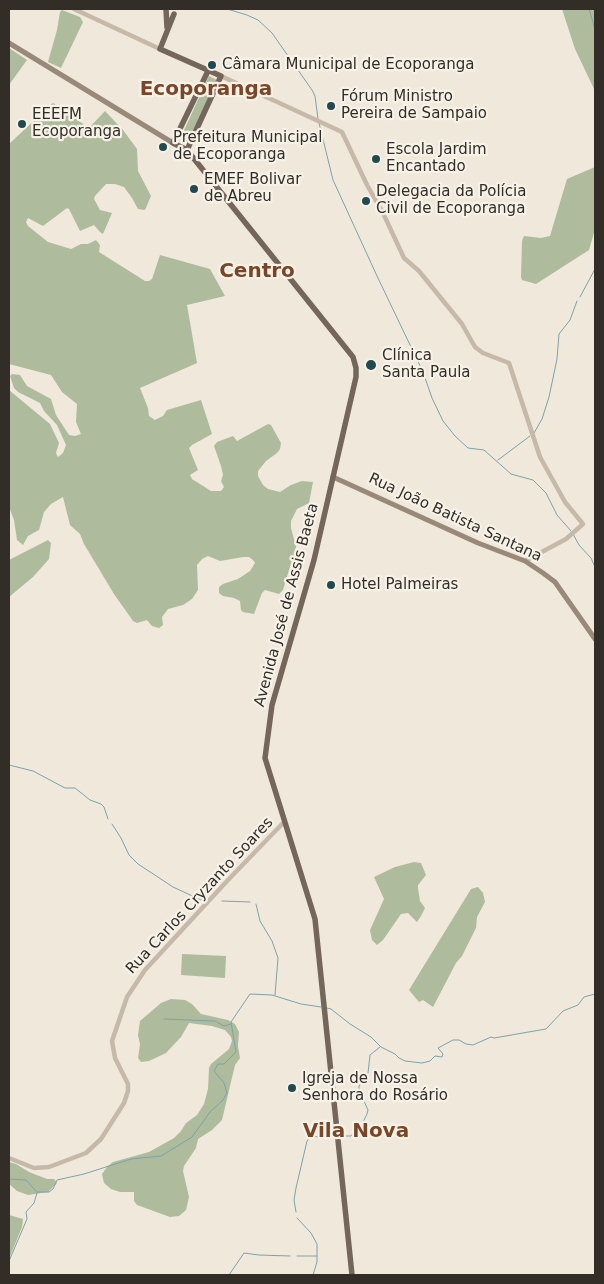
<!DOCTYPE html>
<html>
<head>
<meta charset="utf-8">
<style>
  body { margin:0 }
  #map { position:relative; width:604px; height:1284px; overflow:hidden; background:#efe8db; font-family:"DejaVu Sans",sans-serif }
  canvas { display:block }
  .frame { position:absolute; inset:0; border:10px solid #332d28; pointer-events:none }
</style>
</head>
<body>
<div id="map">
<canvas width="604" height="1284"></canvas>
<div class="frame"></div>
</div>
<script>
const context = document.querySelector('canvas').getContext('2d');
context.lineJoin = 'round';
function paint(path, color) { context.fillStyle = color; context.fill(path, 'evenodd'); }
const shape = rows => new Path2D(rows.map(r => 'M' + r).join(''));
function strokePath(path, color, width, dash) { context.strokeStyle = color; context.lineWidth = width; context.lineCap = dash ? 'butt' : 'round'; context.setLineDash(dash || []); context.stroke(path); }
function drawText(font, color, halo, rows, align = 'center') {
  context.font = font + ' "DejaVu Sans",sans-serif'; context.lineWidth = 4.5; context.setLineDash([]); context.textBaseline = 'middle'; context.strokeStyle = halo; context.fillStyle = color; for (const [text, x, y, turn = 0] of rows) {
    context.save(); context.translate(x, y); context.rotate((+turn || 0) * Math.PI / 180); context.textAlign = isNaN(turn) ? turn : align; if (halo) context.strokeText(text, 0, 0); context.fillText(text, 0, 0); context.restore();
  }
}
paint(shape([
  [562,9,595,9,595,91,575,49],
  [62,10,80,17,83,22,61,68,48,62,57,30,60,12],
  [9,48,27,60,9,85],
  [209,76,217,80,189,143,180,139],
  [53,103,89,128,105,111,123,130,137,149,138,171,151,196,145,210,138,209,132,198,124,187,115,184,106,184,95,196,94,199,100,210,112,213,103,234,100,232,94,225,80,231,69,209,67,208,43,226,28,218,26,222,28,226,48,242,71,249,81,244,88,244,96,240,100,245,99,252,145,281,149,281,152,279,160,255,210,269,225,296,187,305,197,363,140,388,148,408,149,416,155,420,163,416,167,410,201,400,212,434,192,445,189,448,198,470,190,475,192,479,211,491,221,491,224,487,221,481,223,475,221,466,214,446,217,442,233,436,237,441,268,424,271,425,281,443,280,449,277,453,266,461,258,471,258,476,263,485,268,489,280,492,291,485,302,481,313,482,309,503,297,509,291,521,291,528,296,547,283,590,279,594,265,590,262,593,254,614,243,612,241,610,240,601,234,598,223,596,219,593,219,587,223,584,238,579,250,571,255,563,253,560,249,557,243,557,220,561,208,556,202,559,197,565,198,590,192,599,183,605,168,609,162,617,163,625,159,628,152,626,147,620,137,623,133,621,114,594,84,544,80,534,70,525,63,497,51,504,44,512,39,530,28,536,23,545,17,540,14,520,9,507,9,390,50,424,59,443,56,453,58,457,63,453,66,445,57,425,44,411,40,403,18,392,14,388,10,376,12,374,20,375,27,386,51,399,56,415,69,435,75,436,81,434,76,422,77,404,62,392,51,375,9,364,9,144],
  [595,167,595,229,589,250,536,284,522,280,521,277,522,241,524,236,541,238,550,236,567,179],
  [48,540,51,543,49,559,33,577,9,597,9,560],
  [414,862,421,863,426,875,418,885,418,888,420,901,425,908,421,916,417,922,408,913,401,914,383,940,377,945,372,940,370,930,384,899,374,877,395,867],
  [478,887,483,893,485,902,477,917,476,928,462,956,456,963,433,1007,423,1000,419,1002,409,990,471,889],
  [182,954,226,956,225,978,181,975],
  [171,999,185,1000,192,1004,201,1014,228,1020,235,1024,239,1032,238,1046,240,1058,235,1065,222,1120,212,1130,198,1139,196,1148,184,1166,183,1171,189,1197,186,1210,179,1216,170,1217,137,1205,134,1201,134,1192,120,1192,111,1189,104,1183,102,1174,107,1167,113,1162,149,1152,174,1138,181,1131,186,1123,197,1115,204,1104,208,1089,209,1068,211,1064,229,1049,232,1041,231,1037,225,1030,212,1026,189,1023,181,1037,166,1053,149,1061,141,1062,138,1058,140,1044,138,1035,140,1021,161,1003],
  [9,1162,16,1164,29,1172,47,1179,54,1179,57,1183,48,1192,28,1195,17,1191,9,1184],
  [9,1215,23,1219,22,1227,9,1259]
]), '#aebc9d');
strokePath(shape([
  [227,9,247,15,258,20,272,33,312,90,315,96,318,119],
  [589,9,595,29],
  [319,123,333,180,377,276,423,372,432,398,443,421,455,436,468,448,484,450,511,474,533,480,546,493,557,515,571,531],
  [580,297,595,269],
  [534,433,542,419,549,397,557,359,559,334,570,320,577,301],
  [498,460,530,436],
  [573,534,579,545,591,558,595,567],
  [9,765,33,771,65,788,75,788,90,800,101,804,104,807,108,819],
  [112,824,121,838,129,855,138,864,173,887,201,900,206,900],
  [222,901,250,902],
  [256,904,260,921,272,941,278,958,275,995],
  [327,1008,331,1009,350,1024,371,1037,381,1047,395,1054,399,1058,405,1061,422,1063,430,1061,435,1056,442,1057,443,1054,438,1048,453,1040,459,1040,466,1044,473,1045,491,1037,494,1038,546,1029,563,1011,578,1005,584,997,595,994],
  [164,1019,215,1021,224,1026,231,1024],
  [341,1136,351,1136,363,1122,367,1114,368,1110,359,1090,359,1086,368,1073,370,1055,380,1047],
  [9,1179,26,1180,36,1191],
  [37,1192,49,1192,53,1189,57,1180,84,1174,131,1159,161,1156,192,1137,210,1112,223,1100,227,1093,224,1083,214,1071,218,1064,224,1064,236,1052,231,1022,250,994,272,995,301,1004,321,1007],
  [296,1212,294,1200,296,1188,307,1141,311,1136,319,1137,333,1137],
  [297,1218,311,1233,317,1244,317,1262,313,1275],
  [297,1256,317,1256],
  [9,1261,27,1219,26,1212,34,1203,37,1193],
  [229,1275,244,1253,259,1255,290,1256]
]), '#7da2a9', 1);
strokePath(shape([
  [74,9,160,49],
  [221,76,342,132,367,185,383,213,404,258,419,271,462,324,475,347,483,353,509,363,540,457,565,502,583,524,566,539,525,561],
  [9,1158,34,1168,49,1167,86,1153,101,1139,124,1103,128,1091,128,1084,115,1058,112,1041,127,997,145,970,228,880,284,822]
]), '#c6b9a9', 4.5);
strokePath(shape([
  [9,43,173,143],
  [333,477,478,543,525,561,543,573,555,582,595,639]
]), '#99897a', 5);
strokePath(shape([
  [166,9,167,27],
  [174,14,160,49,221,76,187,150],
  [208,71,173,143,187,150,353,357,356,368,356,377,314,560,272,705,265,758,315,919,352,1275]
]), '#74665a', 5.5);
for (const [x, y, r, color] of [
  [212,65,5,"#224850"],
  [331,106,5,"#224850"],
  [22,124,5,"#224850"],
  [163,147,5,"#224850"],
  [376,159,5,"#224850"],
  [194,189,5,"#224850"],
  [366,201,5,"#224850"],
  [371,365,6,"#224850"],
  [331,585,5,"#224850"],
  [292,1088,5,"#224850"]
]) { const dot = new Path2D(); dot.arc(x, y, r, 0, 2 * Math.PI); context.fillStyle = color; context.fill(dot); strokePath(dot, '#f7f2e7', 2); }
drawText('15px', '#332d28', '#f7f2e7', [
  ["Câmara Municipal de Ecoporanga",222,65],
  ["Fórum Ministro",341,97],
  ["Pereira de Sampaio",341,114],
  ["EEEFM",32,115],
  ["Ecoporanga",32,132],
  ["Prefeitura Municipal",173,138],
  ["de Ecoporanga",173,155],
  ["Escola Jardim",386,150],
  ["Encantado",386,167],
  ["EMEF Bolivar",204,180],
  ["de Abreu",204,197],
  ["Delegacia da Polícia",376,192],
  ["Civil de Ecoporanga",376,209],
  ["Clínica",382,356],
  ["Santa Paula",382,373],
  ["Hotel Palmeiras",341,585],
  ["Igreja de Nossa",302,1079],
  ["Senhora do Rosário",302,1096]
], 'left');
drawText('15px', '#332d28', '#f7f2e7', [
  ["Rua João Batista Santana",455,518,25],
  ["Avenida José de Assis Baeta",287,605,-75],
  ["Rua Carlos Cryzanto Soares",200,896,-47]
]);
drawText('bold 20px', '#7a4629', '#f7f2e7', [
  ["Ecoporanga",206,90],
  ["Centro",257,272],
  ["Vila Nova",356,1132]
]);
</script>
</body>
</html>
